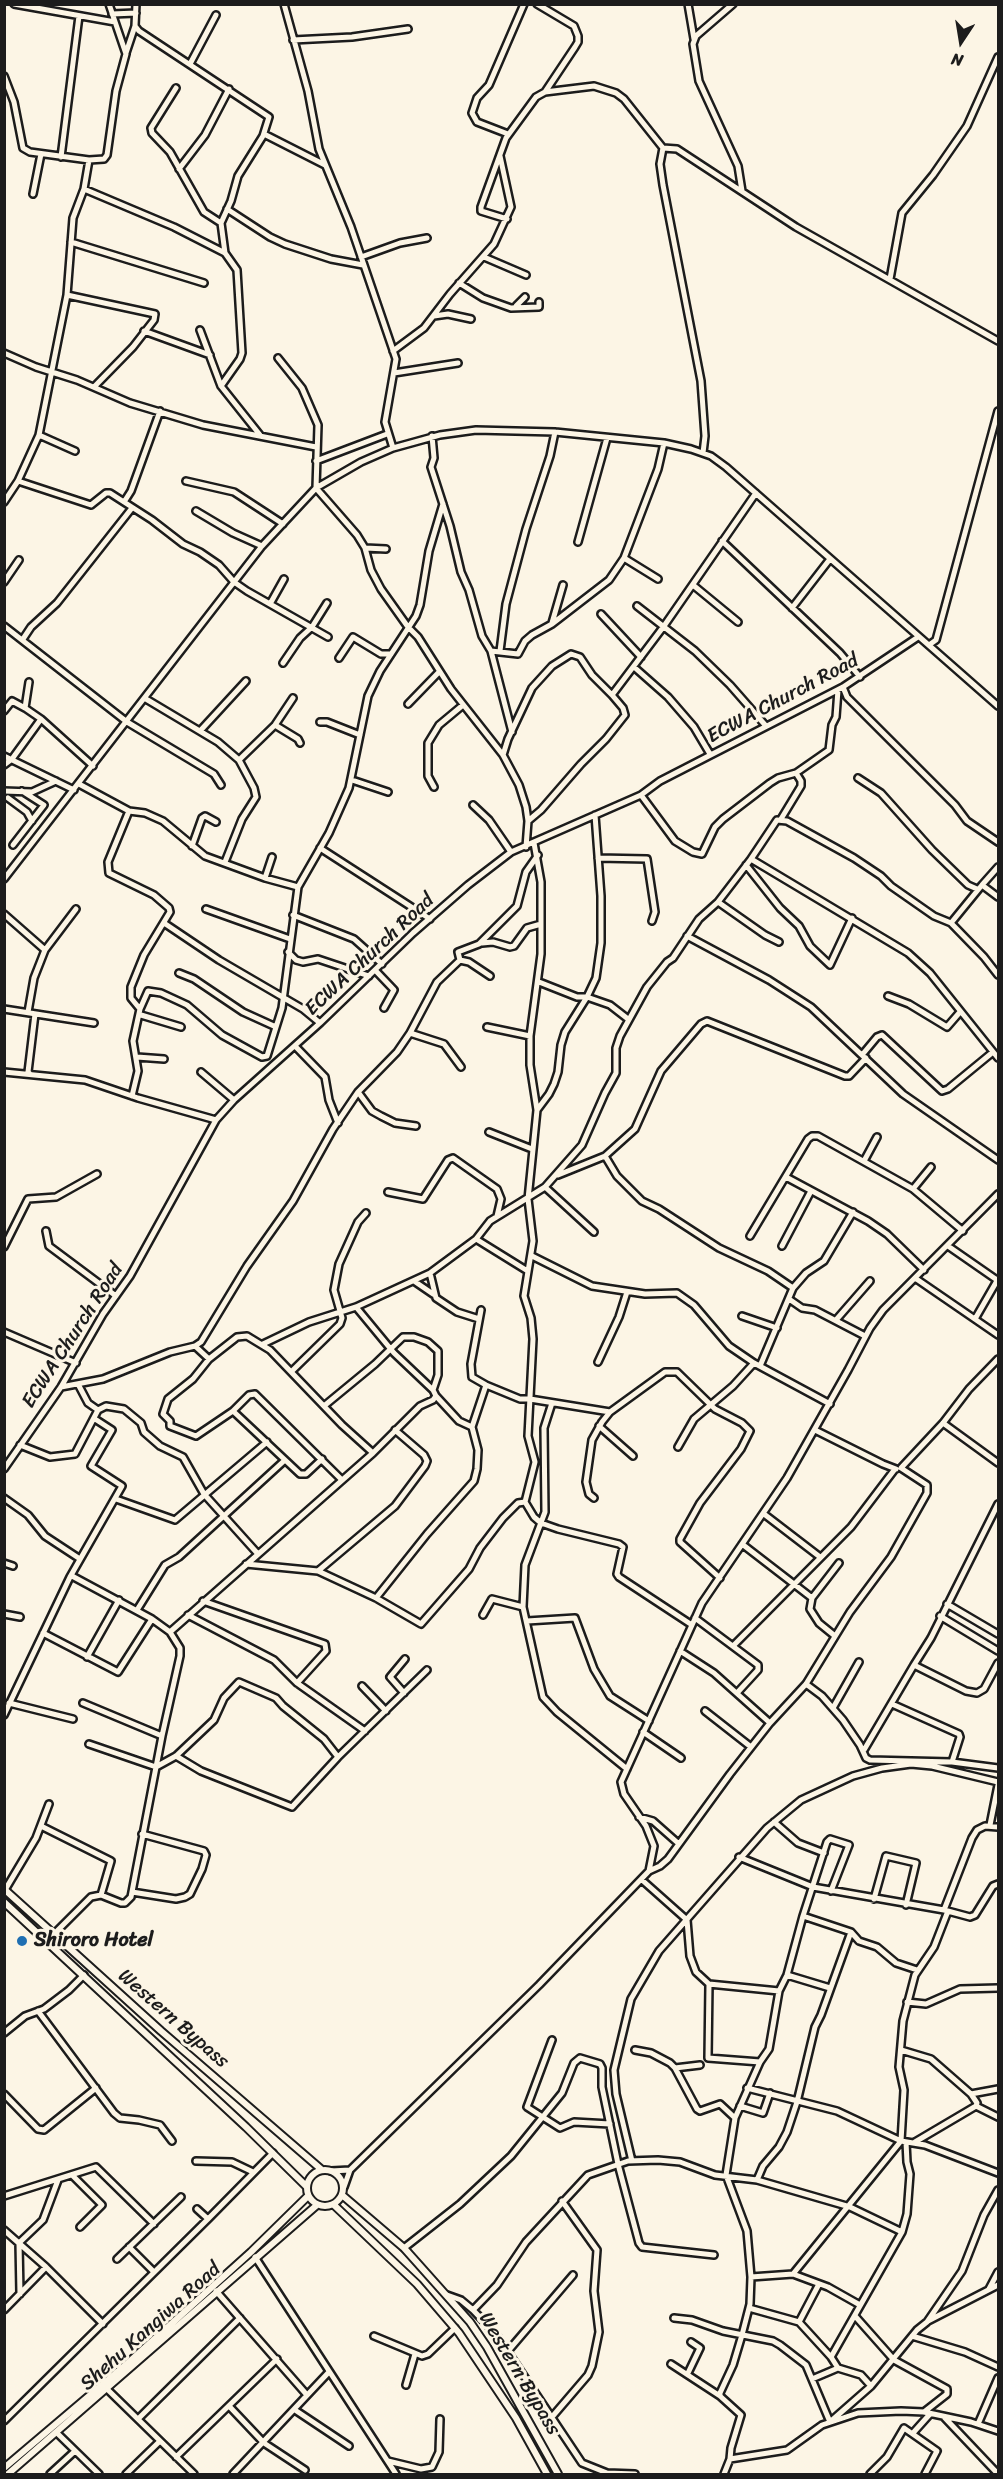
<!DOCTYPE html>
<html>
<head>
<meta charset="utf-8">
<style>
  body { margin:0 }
  #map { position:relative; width:1003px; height:2479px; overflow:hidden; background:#fcf5e5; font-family:Sriracha,sans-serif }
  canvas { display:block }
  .frame { position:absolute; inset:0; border:6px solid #1c1c1c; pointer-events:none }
  .north { position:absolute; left:931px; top:12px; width:60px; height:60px; -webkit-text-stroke:4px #fcf5e5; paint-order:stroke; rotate:192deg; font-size:16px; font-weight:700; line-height:24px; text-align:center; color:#1c1c1c }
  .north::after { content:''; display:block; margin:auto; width:21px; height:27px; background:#1c1c1c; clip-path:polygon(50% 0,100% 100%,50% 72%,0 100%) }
</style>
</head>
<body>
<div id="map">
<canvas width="1003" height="2479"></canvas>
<div class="frame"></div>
<div class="north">N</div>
</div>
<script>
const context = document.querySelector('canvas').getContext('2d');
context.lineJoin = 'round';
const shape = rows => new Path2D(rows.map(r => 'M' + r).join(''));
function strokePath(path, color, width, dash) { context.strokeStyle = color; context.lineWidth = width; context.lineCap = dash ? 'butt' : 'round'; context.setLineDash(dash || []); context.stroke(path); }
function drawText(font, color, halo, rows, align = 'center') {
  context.font = font + ' Sriracha,sans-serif'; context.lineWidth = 6; context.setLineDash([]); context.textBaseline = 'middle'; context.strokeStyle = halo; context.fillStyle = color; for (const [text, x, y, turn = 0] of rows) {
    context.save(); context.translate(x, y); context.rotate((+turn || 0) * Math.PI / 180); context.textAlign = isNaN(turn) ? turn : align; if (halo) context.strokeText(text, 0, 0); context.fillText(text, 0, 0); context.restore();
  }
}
strokePath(shape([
  [4,230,4,232]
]), '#75726c', 1.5);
const minor = shape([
  [14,4,115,22],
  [136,4,135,26,139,31,269,117,263,136,238,176,231,201,221,223,225,253,237,270,242,353,240,359,221,386],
  [284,4,308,91,319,149,351,227,396,359,385,422,393,448],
  [537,4,574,26,578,36,578,42,575,47,545,92],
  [688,4,694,39],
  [733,4,696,36,693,44,699,81,738,166,742,191],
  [112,14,136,13],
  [293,40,352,37,408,29],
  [126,53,135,26],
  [190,64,216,15],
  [4,76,14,102,23,148,30,152,89,160],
  [176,88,151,128,152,133,170,152,204,212,221,223],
  [264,134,325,165],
  [508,134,477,122,472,113,477,98,489,85,524,4],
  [61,157,79,16],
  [179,169,205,135,229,89],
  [84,189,174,227,225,253],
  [33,194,41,154],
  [227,209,270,237,285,244,331,259,363,265],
  [507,219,481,211,481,207,506,138,536,97,545,92,594,86,616,93,624,99,663,148],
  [71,242,204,283],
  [361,257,400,243,427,238],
  [484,257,526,275],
  [890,279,902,213,933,175,967,126,998,57],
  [459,283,483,298,511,308,539,307,539,302],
  [67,295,155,314,154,320,133,347,94,387],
  [516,306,525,297],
  [434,316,448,314,471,319],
  [200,330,221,386,260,435],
  [144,331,210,355],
  [393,351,424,328,450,294,494,244,511,207,500,156],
  [4,353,36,367,77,380,130,403,203,425,316,447],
  [278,358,302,388,318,425,316,488,357,535,365,548,371,570,381,589,408,627,418,637,451,689,503,755,519,785,526,807,528,821,526,847],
  [394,373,458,363],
  [39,435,75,451],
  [432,436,434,458,431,467,450,526,461,572,469,590,482,636,491,651],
  [703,453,705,436,701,381,663,185,660,164,663,148,677,149,796,227,998,341],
  [316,461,387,434],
  [18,481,91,505,106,493,110,493,152,520,183,544,200,552,219,565,234,582,247,591,328,637],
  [186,481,234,492,283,524],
  [4,502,18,481,39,435,67,295,73,218,84,189,89,160,104,159,107,155,116,91,126,54,109,4],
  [124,502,131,491,160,411],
  [196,511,233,533,262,546],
  [722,541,840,653,860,677],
  [578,542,607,438],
  [365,548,386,549],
  [624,558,658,579],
  [4,582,19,560],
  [693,585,738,622],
  [270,604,284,579],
  [637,606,695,651,730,685,766,726],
  [792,608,830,559],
  [601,614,641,657],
  [552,623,563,585],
  [4,626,127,722,214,774,221,785],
  [23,639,31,627,57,603,132,508],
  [929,645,936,640,998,411],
  [500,651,506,604,526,529,550,456,555,432],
  [339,658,353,637,381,654,391,654],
  [283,663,300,638,312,627,327,603],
  [634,667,668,697,694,727,710,754],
  [29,682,25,708,41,719,93,766],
  [843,687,847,697,955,805,967,821,998,842],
  [146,699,218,742,239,760,254,788,256,797,242,819,225,862],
  [408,704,439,672],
  [4,711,12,701,25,708],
  [320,722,327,722,360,735],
  [275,725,298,739,300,743],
  [200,731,246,681],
  [512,732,491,651,518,654,525,641,532,635,552,624,609,580,624,558,658,469,664,443],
  [503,755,508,739,532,688,552,666,571,654,580,657,592,675,612,695],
  [4,756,74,790],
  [239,760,275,725,293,698],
  [4,765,12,759,41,719],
  [858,778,881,793,932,850,968,885,977,889],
  [352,780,388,792],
  [79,784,129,811,145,813,163,821,205,856,265,878,298,887],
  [434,787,428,776,428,743,439,725,463,705],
  [4,791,32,792,56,781],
  [641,795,675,841,693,852,702,854,715,827,723,819,770,783,778,778,796,773,829,750,832,725,836,717,838,690],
  [8,798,27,812,32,821],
  [473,805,489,820,511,852],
  [129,811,108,862,109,873,154,895,169,908,170,912,144,955,131,987,131,998,140,1009,133,1041,138,1071,132,1096],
  [595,815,601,896,601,943,596,978,587,997,610,1005,628,1019],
  [781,819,801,786,801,781,796,773],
  [528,821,541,810,581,764,606,739,625,715,623,708,612,695,664,626,756,493],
  [534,843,541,882,541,954,530,1036,530,1065,537,1110,528,1199,533,1241,524,1296,531,1318,533,1339,528,1436,535,1462,525,1502,534,1517,541,1523,558,1529,619,1544,623,1547,617,1574,619,1577,692,1625],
  [13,845,44,805,22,791],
  [192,846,202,818,205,816,216,822],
  [320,848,430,919],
  [598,858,647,859,655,912,652,921],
  [751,859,777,820,787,821,854,858,881,876,891,886,934,916,951,923,984,957,998,975],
  [746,865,780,908,799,926,810,946,830,965,852,918],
  [265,878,272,857],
  [4,879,262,546,316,488,361,462,393,448,440,435,476,430,555,432,664,443,691,449,711,456,726,467,998,706],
  [982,885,998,867],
  [718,902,765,935,779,942],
  [206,909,290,939],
  [4,914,45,950],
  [293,915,354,939,382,964],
  [164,923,219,960,303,1009,320,1023],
  [951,923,982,885,998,897],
  [687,936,769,980,811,1007,903,1094,998,1160],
  [482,943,493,942,510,947,514,946,527,928,541,924],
  [288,952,296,960,303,962,318,959,369,976],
  [460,960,458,952,479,944,517,906,526,872,538,855],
  [375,970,394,990,384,1008],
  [179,973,194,979,243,1012,276,1027],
  [888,996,909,1004,947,1027,960,1012],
  [4,1009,94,1023],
  [140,1009,148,991,161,993,187,1005,222,1035,262,1057,267,1056,282,1008,298,887,329,833,349,788,368,696,380,671,416,616,420,605,429,551,443,504],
  [28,1012,34,978,45,950,76,909],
  [141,1015,181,1027],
  [487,1027,530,1036],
  [410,1033,444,1044,461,1067],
  [295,1046,325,1077,329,1100,338,1123],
  [862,1055,877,1037,882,1035,942,1091,948,1089,993,1052],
  [137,1057,164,1059],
  [4,1072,85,1080,138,1098,216,1120],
  [201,1072,234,1100],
  [30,1074,28,1072,35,1014],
  [358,1092,372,1111,381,1116,395,1123,416,1126],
  [537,1110,549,1094,554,1084,558,1072,561,1045,565,1032,587,997,577,997,539,982],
  [489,1132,532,1149],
  [605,1156,617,1176,642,1201,659,1209,719,1248,768,1271,793,1288,760,1366],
  [864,1161,877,1137],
  [558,1175,605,1156,635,1129,661,1071,701,1024,707,1021,845,1076,849,1076,866,1058],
  [786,1177,868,1221,887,1234,924,1270],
  [545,1187,594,1232],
  [913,1189,931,1167],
  [388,1192,423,1199,448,1160,453,1158,497,1189,501,1199,497,1216],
  [46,1231,49,1246,53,1249,116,1296],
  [750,1236,808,1139,812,1136,818,1136,913,1189,963,1231],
  [476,1239,526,1270],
  [782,1246,811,1191],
  [948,1246,997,1280],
  [4,1247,28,1199,56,1197,97,1174],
  [532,1256,592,1286,645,1294,677,1293,694,1305,729,1346,754,1363,830,1404],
  [430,1273,436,1298,457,1312,479,1319],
  [915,1278,998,1335],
  [414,1281,433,1294],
  [793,1288,806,1273,824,1261,853,1212],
  [789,1299,802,1308,815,1310,865,1336],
  [356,1307,394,1353,433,1390],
  [481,1310,471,1364,472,1377,486,1385,520,1399,530,1399,610,1412],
  [742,1316,777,1328],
  [975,1319,998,1279],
  [836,1320,870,1281],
  [4,1332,76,1363],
  [263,1344,309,1322,356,1307,430,1273,476,1239,490,1221,545,1187,582,1145,605,1093,616,1073,616,1048,620,1036,647,987,667,962,673,958,699,919,718,902,751,859,908,953,930,973,998,1058],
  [195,1346,209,1359],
  [598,1362,619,1317,627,1292],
  [292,1371,340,1324,342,1318,334,1290,339,1264,358,1222,366,1213],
  [78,1384,88,1403,98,1410],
  [61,1387,103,1379,170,1352,195,1346,201,1342,247,1266,293,1201,333,1129,358,1092,397,1052,410,1033,437,982,460,960,469,962,490,976],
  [436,1396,459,1421,472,1427],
  [552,1403,544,1428,545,1512,525,1565,523,1607,543,1697,557,1712,627,1769],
  [233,1411,300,1474,306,1474,322,1459],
  [943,1423,998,1463],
  [599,1426,633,1456],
  [815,1430,883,1464,896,1469],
  [20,1445,50,1457,75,1454,98,1410,106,1406,124,1409,141,1423,144,1432,160,1446,183,1457,204,1494,258,1554],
  [678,1447,694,1419,733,1386,754,1363],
  [4,1469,61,1387,103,1314,130,1276,216,1120,234,1100,320,1023,413,933,468,885,511,852,641,795,660,781,843,687,918,637],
  [342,1480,255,1394,249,1395,233,1411,196,1436,170,1426,170,1421,163,1414,168,1399,193,1379,209,1359,237,1337,247,1336,270,1350,342,1425,373,1453],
  [4,1498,28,1515,45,1536,80,1559],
  [594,1498,589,1494,586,1482,592,1440,602,1422,610,1412,665,1372,677,1372,715,1409,742,1423,750,1431,741,1449,700,1503,680,1539,680,1542,720,1578],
  [116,1499,175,1520,267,1442],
  [764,1514,820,1557],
  [742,1544,812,1598,810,1609,819,1623,835,1636],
  [4,1563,13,1566],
  [246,1564,318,1571,376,1598,421,1624,469,1569,480,1548,503,1518,518,1503,525,1502],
  [318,1571,395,1506,425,1466,427,1461,424,1455,395,1430],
  [376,1598,427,1534,474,1481,477,1469,478,1450,472,1427,486,1385],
  [812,1598,839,1563],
  [203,1601,325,1644,326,1651,297,1683],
  [947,1604,998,1634],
  [137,1610,165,1565,179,1557,285,1460],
  [4,1614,20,1617],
  [188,1615,274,1660,297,1683,365,1731],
  [483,1615,492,1599,523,1607],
  [940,1616,998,1651],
  [695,1618,758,1665,758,1670,737,1693],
  [527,1621,575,1618,594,1669,610,1696,649,1721],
  [170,1632,373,1453,420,1406,433,1400,436,1396,433,1390,438,1375,438,1351,428,1342,414,1337,403,1337,375,1364,324,1406],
  [43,1633,118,1672,152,1619],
  [734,1645,851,1527,895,1469],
  [680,1651,714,1673,770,1723],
  [87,1657,119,1600],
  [914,1665,931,1638,998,1504],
  [806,1684,822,1696,843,1720,860,1745,866,1758,870,1760,952,1762,998,1768],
  [362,1686,386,1711],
  [404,1693,390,1677,405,1659],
  [9,1703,73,1719],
  [83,1703,162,1736],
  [892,1704,959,1734,960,1737,952,1762],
  [833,1708,859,1662],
  [705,1711,751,1747],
  [4,1715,70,1577,122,1486,91,1466,112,1430,95,1419],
  [643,1732,681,1758],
  [89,1744,156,1767,176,1756,214,1720,224,1698,239,1682,276,1698,283,1706,324,1739,338,1757],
  [864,1750,914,1665,966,1691,977,1693,984,1689,998,1663],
  [176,1756,201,1771,292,1807,338,1757,427,1670],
  [639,1817,653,1821,679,1844],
  [774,1822,798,1843,824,1853],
  [990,1825,998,1785],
  [41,1826,111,1861,101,1895],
  [739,1857,813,1887,944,1910,970,1917,975,1915,993,1886,998,1884],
  [649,1871,660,1866,668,1859,730,1774,770,1723,806,1684,850,1612,891,1557,927,1493,927,1485,901,1468,943,1423,969,1389,998,1359],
  [642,1880,687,1920,690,1956,696,1972,709,1984,779,1991],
  [5,1890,36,1838,49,1804],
  [132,1892,176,1899,185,1897,190,1894,202,1869,206,1855,204,1851,142,1834],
  [874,1899,886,1856,916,1863,906,1905],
  [944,1910,972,1838,977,1830,985,1826,998,1827],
  [803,1916,851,1932,859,1941,877,1947,896,1963,917,1970],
  [54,1934,91,1897,101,1895,121,1903,125,1903,131,1897,162,1736,180,1656,180,1648,170,1632,152,1619,72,1576],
  [787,1975,830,1988],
  [709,1984,708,2058,760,2062],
  [907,2002,926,2004,960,1989,998,1988],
  [38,2011,114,2113,120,2118,139,2120,160,2125,172,2141],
  [4,2033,25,2016,44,2009,69,1990,84,1975],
  [552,2040,527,2107,560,2128,574,2122,610,2124],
  [635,2050,651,2053,670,2063,675,2068,697,2109,700,2111,720,2104,735,2118,760,2062,769,2049,779,1991,787,1975,803,1916,827,1842,830,1839,849,1845,831,1891],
  [901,2050,931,2059,971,2094,977,2103,976,2106],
  [675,2068,700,2065],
  [747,2088,837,2111,901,2141,925,2145,998,2173],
  [4,2094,38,2129,44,2130,96,2088],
  [971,2094,998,2089],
  [740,2106,763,2113,770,2093],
  [976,2106,998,2117],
  [915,2142,976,2106],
  [196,2161,232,2162,253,2172],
  [632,2161,616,2094,614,2070,631,1999,659,1951,767,1828,801,1800,853,1776,882,1768,911,1764,932,1766,998,1782],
  [331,2171,350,2170],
  [72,2175,102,2205,80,2227],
  [757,2180,763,2166,779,2147,787,2132,797,2102,815,2027,821,2015,851,1932],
  [344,2187,350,2170,539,1985,649,1871,654,1846,646,1826,624,1794,621,1782,702,1603,787,1478,848,1370,870,1328,883,1310,998,1194],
  [4,2196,96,2167,154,2224],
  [197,2209,208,2219,273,2153],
  [4,2230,46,2267,103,2324],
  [129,2247,154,2272],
  [404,2248,460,2204,511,2156,562,2093,574,2063,580,2058,600,2064,602,2068,602,2087,618,2164,639,2243,642,2247,714,2255],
  [255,2257,396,2474],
  [117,2259,181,2197],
  [793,2274,901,2141,904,2090,899,2067,903,2021,915,1975,934,1947,948,1911],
  [751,2277,793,2274,828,2287,860,2305],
  [989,2289,998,2272],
  [216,2291,307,2395],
  [20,2294,19,2243,43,2220,58,2180],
  [447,2295,461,2300,473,2310,496,2334,582,2463,607,2473,635,2474],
  [749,2308,799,2322,831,2357,838,2368],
  [4,2310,46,2267],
  [473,2310,497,2285,526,2242,588,2175,628,2161,658,2160,680,2162,715,2175,757,2180,850,2207,902,2232],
  [855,2316,894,2360,947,2389,947,2394,924,2412],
  [674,2318,692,2320,723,2331,773,2341,780,2345,806,2365,830,2422,871,2386,917,2330,927,2322,962,2271,984,2215,998,2190],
  [928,2321,998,2285],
  [799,2322,819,2284],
  [374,2336,422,2356,428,2354,455,2328],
  [912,2336,965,2352,998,2367],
  [508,2351,573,2275],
  [831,2357,902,2232,907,2214,910,2174,907,2162,906,2142],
  [671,2364,720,2396],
  [688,2373,700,2348,691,2342],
  [812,2379,838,2368,861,2375,871,2386],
  [406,2385,415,2354],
  [107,2389,194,2474],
  [229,2406,264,2443,305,2470],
  [295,2410,349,2446],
  [552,2417,588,2375,592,2366,599,2332,594,2291,597,2250,562,2201],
  [944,2417,998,2474],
  [138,2419,240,2318],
  [4,2421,208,2219],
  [978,2424,998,2378],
  [57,2433,99,2474],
  [913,2433,930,2414],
  [176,2457,277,2359],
  [730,2459,731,2448,741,2415,720,2396,720,2393,733,2365,742,2335,750,2304,751,2277,747,2231,726,2175,735,2118],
  [388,2461,421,2469,432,2467,439,2452,440,2419],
  [50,2474,75,2451],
  [126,2474,160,2441],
  [233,2474,328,2373],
  [724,2474,730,2459,787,2450,822,2425,858,2413,901,2411,924,2412,971,2422,998,2431],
  [870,2474,887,2457,904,2428,937,2451,925,2474]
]);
const major = shape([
  [4,1889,161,2031,322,2170],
  [4,1902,246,2127,307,2187],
  '307 2188a18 18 0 1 1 36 0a18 18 0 1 1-36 0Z',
  [342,2195,404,2248,470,2322,487,2347,558,2474],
  [334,2205,417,2284,459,2333,516,2418,547,2474],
  [4,2468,129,2362,251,2252,308,2196],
  [8,2474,317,2205]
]);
strokePath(minor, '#1c1c1c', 10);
strokePath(major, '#1c1c1c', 10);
strokePath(minor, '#fcf5e5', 5);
strokePath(major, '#fcf5e5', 6);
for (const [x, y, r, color] of [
  [22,1941,6,"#1f6fb2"]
]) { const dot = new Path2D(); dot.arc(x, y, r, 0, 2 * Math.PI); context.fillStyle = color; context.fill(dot); strokePath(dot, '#fcf5e5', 2); }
drawText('20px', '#1c1c1c', '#fcf5e5', [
  ["ECWA Church Road",783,699,-28],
  ["ECWA Church Road",370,955,-43],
  ["ECWA Church Road",73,1336,-57],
  ["Western Bypass",173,2019,41],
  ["Shehu Kangiwa Road",151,2327,-42],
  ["Western Bypass",519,2374,59]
]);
drawText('bold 20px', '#1c1c1c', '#fcf5e5', [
  ["Shiroro Hotel",34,1941]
], 'left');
</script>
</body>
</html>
